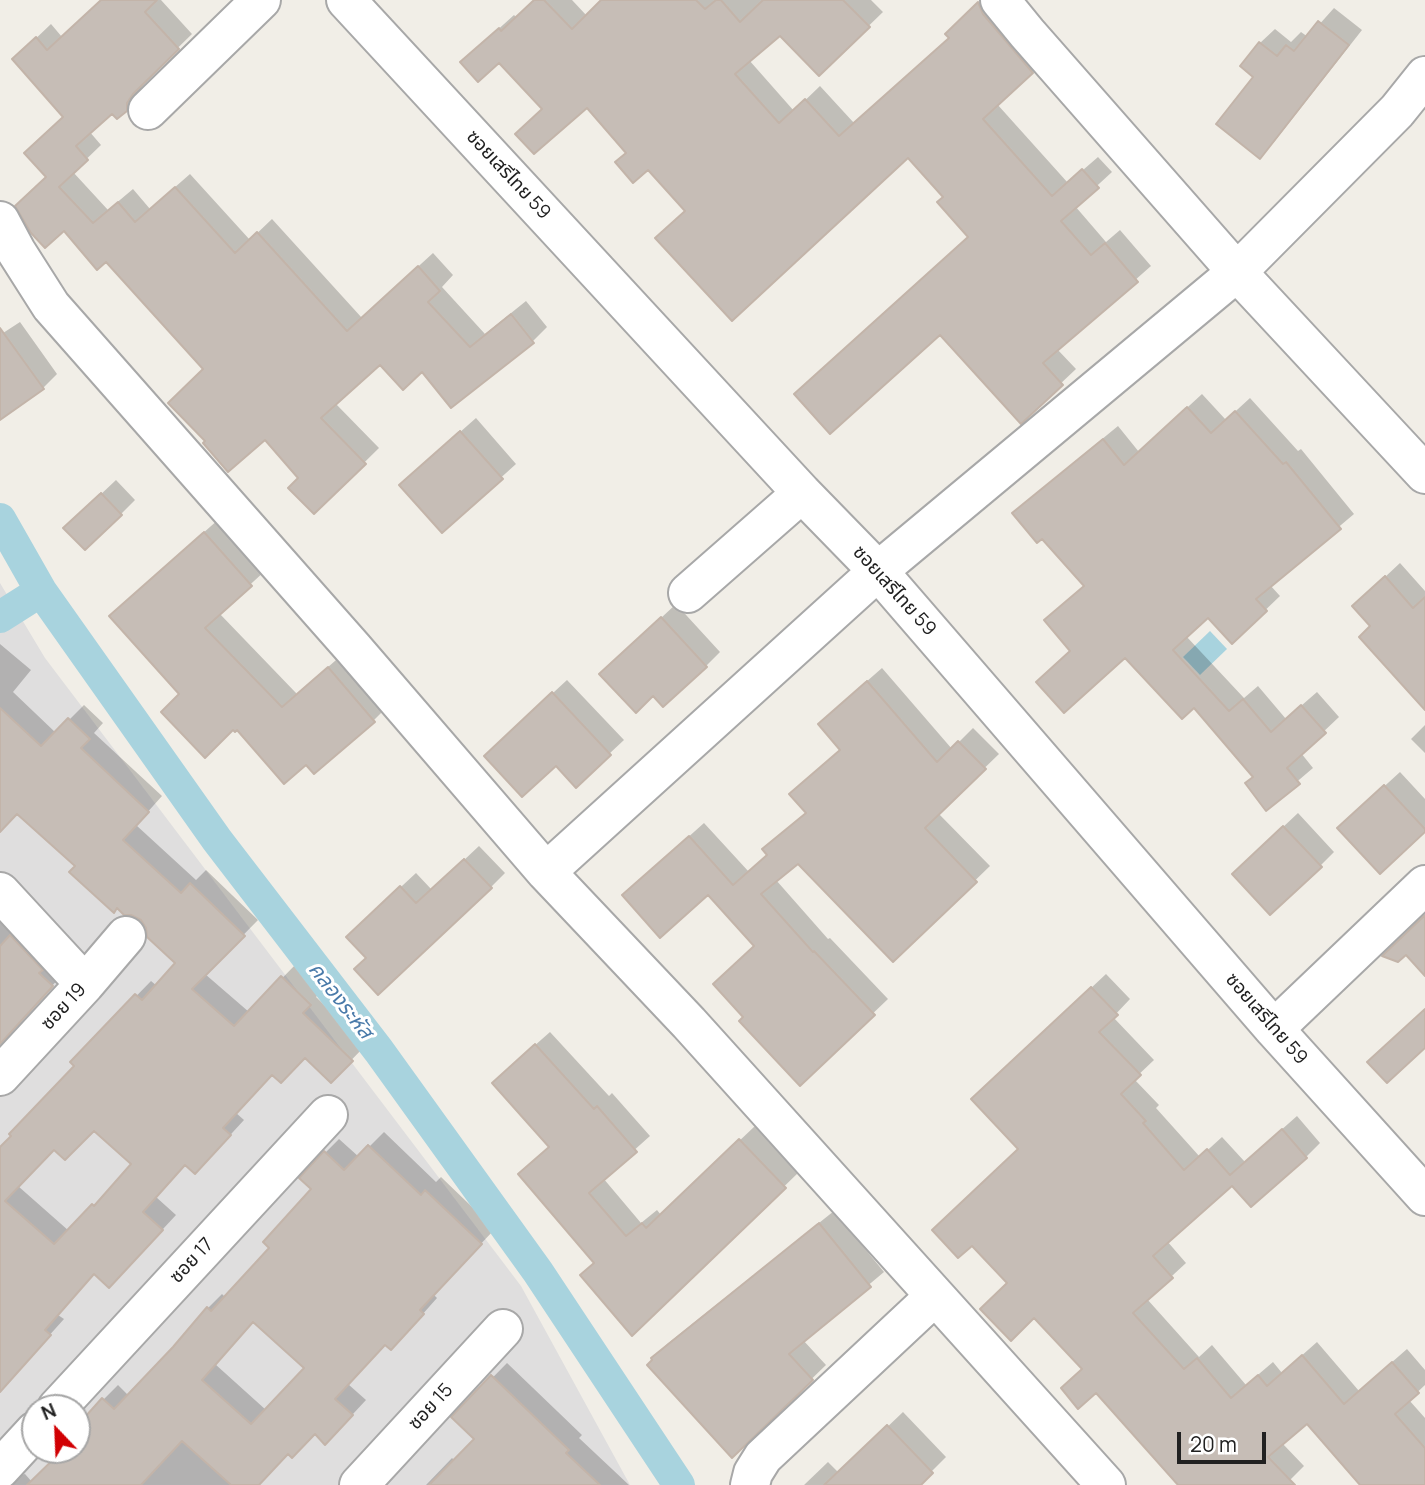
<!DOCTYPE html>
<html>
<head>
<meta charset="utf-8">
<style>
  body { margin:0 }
  #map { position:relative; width:1425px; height:1485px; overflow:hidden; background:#f1eee7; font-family:Manrope,sans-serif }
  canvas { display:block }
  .north { position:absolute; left:21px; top:1394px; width:70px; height:70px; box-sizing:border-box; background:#fff; border:2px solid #a6a6a6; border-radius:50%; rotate:337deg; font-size:19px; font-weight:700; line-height:28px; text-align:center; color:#212121 }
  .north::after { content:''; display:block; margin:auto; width:24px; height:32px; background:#d10003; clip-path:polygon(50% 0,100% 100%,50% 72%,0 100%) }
  .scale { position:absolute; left:1177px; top:1432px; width:89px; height:32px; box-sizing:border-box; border:4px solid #212121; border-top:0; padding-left:9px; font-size:21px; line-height:24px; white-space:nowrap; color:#212121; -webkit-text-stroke:5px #fff; paint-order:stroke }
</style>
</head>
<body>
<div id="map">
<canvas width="1425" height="1485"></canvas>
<div class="north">N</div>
<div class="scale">20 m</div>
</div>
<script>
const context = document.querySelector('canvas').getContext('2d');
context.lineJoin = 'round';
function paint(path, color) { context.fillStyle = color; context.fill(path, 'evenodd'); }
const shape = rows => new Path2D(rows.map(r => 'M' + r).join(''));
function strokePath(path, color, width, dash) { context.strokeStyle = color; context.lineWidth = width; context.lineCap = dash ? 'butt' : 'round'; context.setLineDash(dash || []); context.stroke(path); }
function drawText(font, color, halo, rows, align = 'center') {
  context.font = font + ' Manrope,"Noto Sans Thai",sans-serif'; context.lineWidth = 6; context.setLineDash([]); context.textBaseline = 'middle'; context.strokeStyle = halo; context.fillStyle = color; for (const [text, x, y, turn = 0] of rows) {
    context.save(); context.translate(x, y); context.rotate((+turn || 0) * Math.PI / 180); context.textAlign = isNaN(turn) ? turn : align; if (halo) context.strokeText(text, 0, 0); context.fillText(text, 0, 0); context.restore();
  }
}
paint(shape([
  [0,583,45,658,521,1286,630,1485,0,1485],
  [35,1408,77,1408,77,1450,35,1450]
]), '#dfdede');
paint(shape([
  [1210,631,1227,649,1200,675,1183,657]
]), '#a8d3de');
paint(shape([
  [102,0,161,0,192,34,146,79,141,88,140,95,126,109,112,111,89,131,101,145,73,172,108,210,133,189,150,209,190,174,250,240,272,219,362,318,433,253,453,275,442,287,485,334,526,301,547,327,533,341,451,406,422,370,380,362,335,403,379,448,314,512,300,478,265,437,207,441,205,369,48,177,65,116,29,45,51,24,62,37],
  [536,0,572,0,587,16,603,0,871,0,883,12,819,74,780,34,749,60,794,111,820,86,854,123,951,38,961,19,982,0,1046,58,997,104,1068,183,1098,157,1112,172,1075,206,1106,242,1120,230,1151,266,1057,349,1076,369,1021,421,970,236,945,196,908,156,687,210,649,167,627,152,587,106,544,109,500,60,462,62,514,15,517,18],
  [1334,8,1362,30,1274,142,1259,156,1256,76,1260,43,1275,29,1291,42,1301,32,1308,37],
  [20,322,57,374,43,388,0,412,0,335],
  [1202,394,1226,420,1250,398,1298,451,1301,449,1354,514,1270,585,1280,596,1232,642,1208,616,1186,636,1244,698,1258,686,1286,719,1317,692,1339,717,1301,753,1313,768,1266,808,1247,783,1254,776,1194,706,1125,655,1072,650,1046,620,1085,585,1042,537,1015,513,1029,499,1118,426,1139,452],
  [476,418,516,464,442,531,416,471],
  [116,480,135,500,121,514,80,514],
  [219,519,265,571,219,613,297,694,343,654,388,706,373,721,306,763,237,728,182,694,126,601],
  [1400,563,1425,591,1425,707,1372,626,1369,592],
  [676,604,720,652,706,666,616,660],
  [0,644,31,670,13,692,56,733,84,705,103,723,94,733,162,796,136,825,196,880,206,870,258,920,205,974,249,1012,297,963,324,989,316,997,366,1045,331,1081,305,1056,273,1073,235,1112,244,1120,210,1157,186,1163,156,1197,176,1215,124,1271,95,1272,58,1315,64,1319,20,1368,0,1377,0,1150,77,1066,72,1062,151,981,157,986,177,963,142,919,77,866,18,812,0,808],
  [94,1128,133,1164,69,1231,18,1186,55,1148],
  [882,668,952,749,973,728,999,754,938,813,990,866,893,960,798,862,776,880,828,939,830,938,888,999,800,1083,746,1017,756,946,708,892,639,881,704,823,749,872,769,854,765,849,807,812,842,749,834,710],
  [567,680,624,740,609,754,556,763,500,742],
  [1425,725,1425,753,1411,739],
  [1400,772,1425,799,1425,829,1354,814],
  [1298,813,1334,852,1320,866,1249,859],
  [479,846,505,873,491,887,368,958,362,923,416,873,432,890],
  [0,915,66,971,0,1041],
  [1106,974,1130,999,1113,1017,1154,1060,1134,1079,1159,1105,1156,1108,1200,1157,1222,1137,1245,1162,1297,1116,1320,1143,1306,1157,1232,1184,1167,1241,1186,1263,1147,1299,1199,1357,1212,1345,1246,1385,1273,1362,1282,1373,1317,1342,1359,1391,1407,1349,1425,1370,1425,1385,1409,1400,1425,1418,1425,1485,1360,1485,1307,1422,1282,1443,1304,1466,1285,1485,1181,1485,1010,1282,1020,1148,988,1085],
  [550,1032,609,1096,612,1093,650,1136,603,1178,641,1223,657,1210,661,1215,755,1126,799,1172,632,1334,582,1275,595,1261,551,1146,508,1069],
  [384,1132,436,1182,441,1177,495,1229,433,1294,437,1298,405,1334,386,1343,348,1384,366,1400,340,1428,315,1432,289,1452,258,1485,4,1485,13,1477,25,1474,32,1482,65,1450,77,1450,77,1428,103,1400,118,1385,129,1396,208,1308,222,1294,226,1298,271,1248,314,1189,325,1153,339,1139,359,1157],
  [253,1321,306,1368,266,1410,215,1364],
  [834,1211,884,1272,803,1340,826,1365,732,1456,653,1359,667,1344],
  [507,1363,582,1435,579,1438,629,1485,426,1485,452,1458,455,1461,476,1439,454,1417],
  [903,1412,946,1457,918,1485,804,1485,828,1462,839,1473]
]), '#0003');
strokePath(shape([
  [0,519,41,591,217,840,379,1051,538,1272,679,1485],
  [0,617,41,591]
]), '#a8d3de', 32);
const building = shape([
  [101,0,157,0,145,12,179,49,133,94,127,103,127,111,117,119,112,114,76,146,88,160,59,187,93,223,118,202,135,222,175,187,235,253,257,232,347,331,418,266,440,291,428,302,470,347,511,314,534,343,451,408,422,372,403,390,380,365,321,418,366,464,314,514,288,488,298,478,265,440,228,472,203,443,205,441,168,403,203,369,106,262,97,270,64,231,45,248,31,233,15,206,46,177,24,153,63,117,12,59,36,37,47,50,101,0],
  [534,0,544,0,572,29,601,0,696,0,705,9,716,0,721,0,740,22,763,0,843,0,870,27,819,76,780,36,735,74,779,123,805,99,839,136,949,38,945,34,978,2,983,14,1033,73,983,119,1052,196,1082,169,1099,188,1061,221,1091,255,1105,243,1138,282,1043,363,1063,385,1021,424,940,335,830,434,794,394,968,237,937,202,943,197,908,158,732,321,655,238,685,211,648,170,633,183,615,162,626,153,587,108,534,154,515,134,542,109,499,63,478,82,460,62,499,28,501,31,534,0],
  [1318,21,1349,45,1260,159,1216,124,1253,77,1240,66,1259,42,1277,56,1286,45,1294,51,1318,21],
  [0,328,44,389,0,420,0,328],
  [1187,407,1211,433,1235,411,1283,464,1286,462,1341,529,1256,599,1267,611,1232,644,1208,618,1173,650,1229,711,1243,699,1271,732,1301,705,1326,733,1287,768,1300,784,1266,811,1245,783,1253,777,1194,708,1182,719,1125,658,1064,713,1036,682,1070,651,1044,620,1084,586,1042,539,1037,543,1012,513,1103,439,1124,465,1187,407],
  [460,431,503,479,442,533,399,485,460,431],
  [101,493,122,515,85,550,63,528,101,493],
  [204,532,252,586,205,628,282,707,328,667,375,722,314,774,306,765,284,784,237,730,235,732,233,730,205,758,161,712,179,694,109,616,204,532],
  [1385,576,1413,608,1425,597,1425,710,1359,637,1370,626,1352,606,1385,576],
  [661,617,707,667,663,707,653,696,636,713,599,674,661,617],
  [867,681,937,762,958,741,986,769,925,828,977,882,893,962,798,864,761,894,813,952,814,951,875,1015,800,1086,739,1021,743,1017,713,984,754,946,708,895,660,938,622,895,689,836,733,885,767,855,762,849,806,813,789,794,840,750,818,724,867,681],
  [552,692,611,755,576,788,556,766,522,797,484,756,552,692],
  [0,708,41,746,68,718,90,739,81,748,149,812,123,840,181,893,190,883,245,936,192,989,234,1026,281,976,311,1005,303,1013,353,1061,331,1083,305,1058,281,1083,272,1075,223,1128,231,1135,195,1174,185,1165,143,1212,163,1230,109,1288,94,1274,45,1330,51,1335,0,1392,0,1147,11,1136,9,1134,74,1066,70,1062,135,994,142,1000,175,963,147,937,146,928,141,920,131,915,124,915,117,908,114,913,69,872,75,866,17,814,0,832,0,708],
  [94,1131,131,1164,94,1206,92,1204,54,1244,5,1201,54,1150,65,1160,94,1131],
  [1384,785,1425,829,1425,832,1380,874,1337,828,1384,785],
  [1283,826,1322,867,1270,915,1232,874,1283,826],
  [464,859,492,888,378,995,354,969,366,958,346,937,400,886,416,903,464,859],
  [1425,915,1425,976,1406,955,1398,962,1382,956,1425,915],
  [10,935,43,970,39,973,53,986,0,1044,0,946,10,935],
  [1091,987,1118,1015,1099,1032,1141,1075,1121,1094,1146,1121,1143,1123,1184,1170,1207,1149,1230,1175,1282,1129,1307,1158,1251,1207,1232,1186,1153,1256,1173,1278,1133,1313,1184,1369,1197,1358,1231,1398,1258,1375,1267,1386,1302,1355,1344,1404,1392,1362,1419,1393,1395,1414,1425,1448,1425,1485,1360,1485,1307,1424,1268,1457,1295,1485,1178,1485,1096,1393,1078,1409,1061,1388,1082,1369,1034,1318,1011,1341,980,1309,1007,1283,972,1246,958,1258,932,1230,1018,1149,971,1099,1091,987],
  [1425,1009,1425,1048,1387,1083,1367,1062,1425,1009],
  [535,1044,594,1109,597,1106,637,1152,589,1193,626,1236,642,1223,646,1228,739,1139,786,1188,632,1336,580,1275,594,1263,518,1174,549,1147,492,1083,535,1044],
  [368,1145,421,1195,425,1190,482,1244,420,1310,424,1314,391,1350,385,1345,335,1399,353,1415,325,1445,315,1434,292,1458,288,1454,259,1485,231,1485,182,1441,141,1485,27,1485,63,1450,77,1450,77,1426,102,1398,114,1409,173,1347,207,1307,211,1311,269,1248,263,1242,311,1189,299,1178,324,1151,344,1170,368,1145],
  [253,1322,304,1368,251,1424,202,1380,253,1322],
  [819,1223,871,1287,789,1354,813,1380,732,1458,647,1365,652,1360,651,1358,819,1223],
  [491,1375,569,1450,566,1453,600,1485,429,1485,474,1439,451,1417,491,1375],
  [887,1425,933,1473,921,1485,824,1485,887,1425]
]);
paint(building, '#c6bdb6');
strokePath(building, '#c3b4a9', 2);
const minor = shape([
  [346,0,802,493,878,571,1274,1029,1425,1196],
  [1000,0,1027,33,1237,272,1425,474],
  [148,110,261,0],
  [0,221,16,251,51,306,353,648,546,872,689,1023,1106,1485],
  [688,593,802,493],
  [546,872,878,571,1237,272,1397,111,1425,76],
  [0,892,85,984],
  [1274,1029,1425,885],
  [0,1076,85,984,126,936],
  [57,1408,328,1115],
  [0,1469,35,1431],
  [359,1485,503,1329],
  [750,1485,753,1473,763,1457,935,1296]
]);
strokePath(minor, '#a8a8a8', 42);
strokePath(minor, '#fff', 38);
drawText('19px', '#212121', '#fff', [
  ["ซอยเสรีไทย 59",508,175,47],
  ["ซอยเสรีไทย 59",894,591,48],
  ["ซอย 19",64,1007,-47],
  ["ซอยเสรีไทย 59",1266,1019,49],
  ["ซอย 17",192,1261,-47],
  ["ซอย 15",431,1407,-47]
]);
drawText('italic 21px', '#497aa9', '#fff', [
  ["คลองระหัส",340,1001,52]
]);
</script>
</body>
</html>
